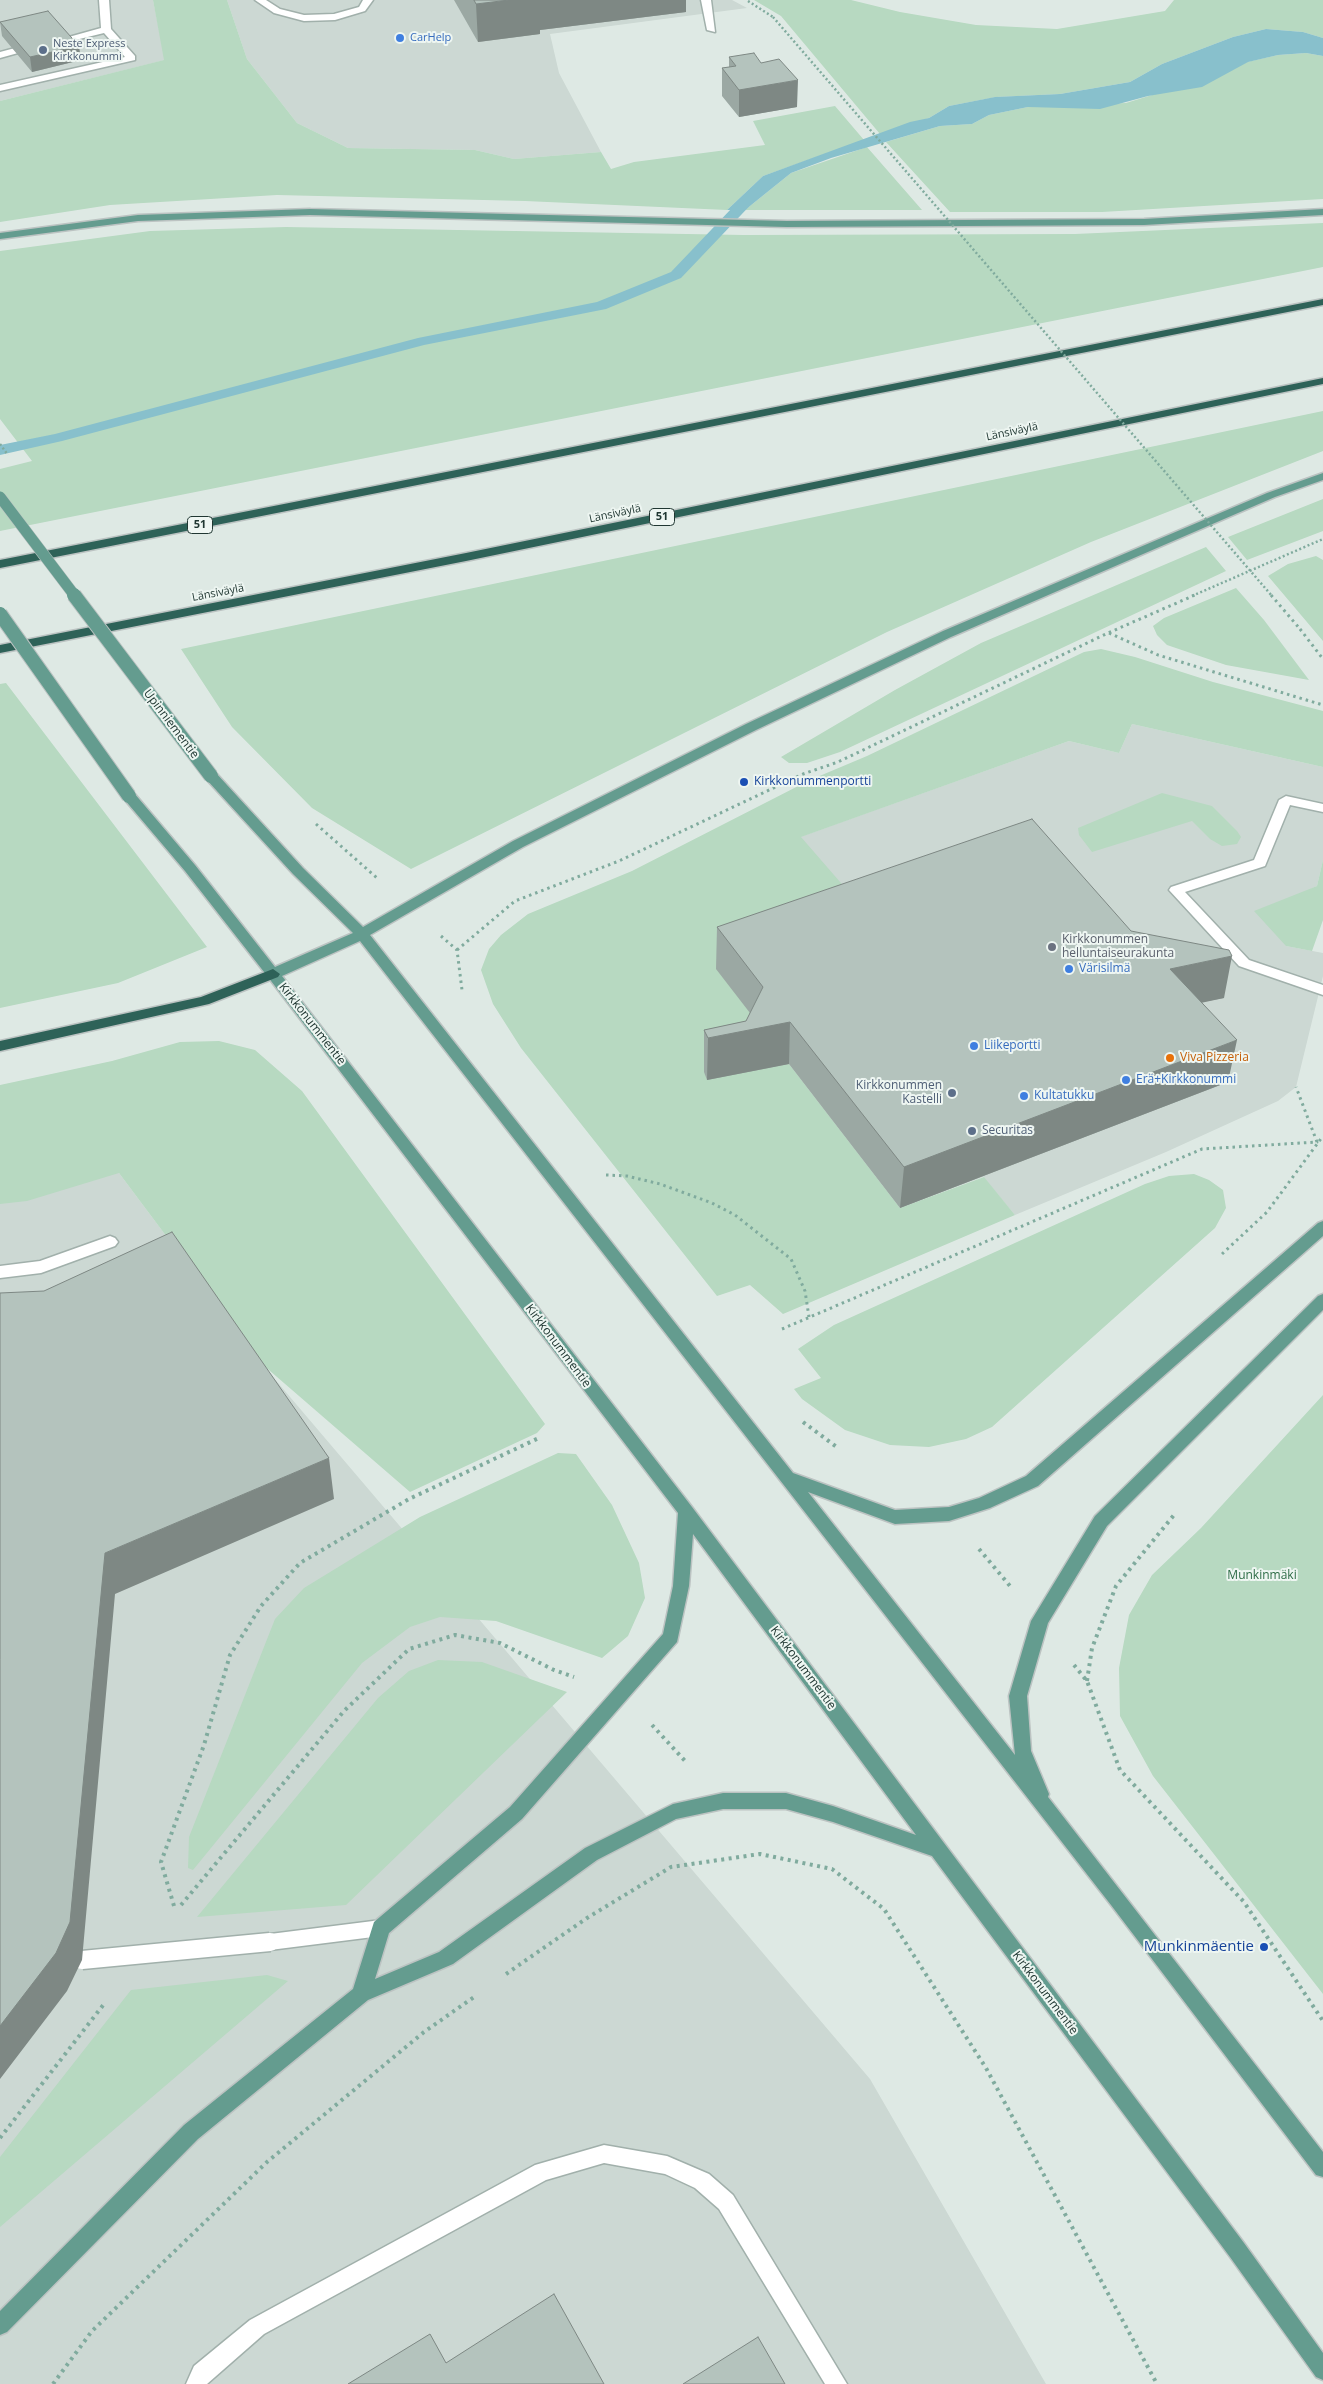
<!DOCTYPE html>
<html>
<head>
<meta charset="utf-8">
<style>
  body { margin:0 }
  canvas { display:block; background:#dee9e4 }
</style>
</head>
<body>
<canvas width="1323" height="2384"></canvas>
<script>
const context = document.querySelector('canvas').getContext('2d');
context.lineJoin = 'round';
function paint(path, color) { context.fillStyle = color; context.fill(path, 'evenodd'); }
const shape = rows => new Path2D(rows.map(r => 'M' + r).join(''));
function strokePath(path, color, width, dash) { context.strokeStyle = color; context.lineWidth = width; context.lineCap = dash ? 'butt' : 'round'; context.setLineDash(dash || []); context.stroke(path); }
function drawText(font, color, halo, rows, align = 'center') {
  context.font = font + ' "Open Sans",sans-serif'; context.lineWidth = 4; context.setLineDash([]); context.textBaseline = 'middle'; context.strokeStyle = halo; context.fillStyle = color; for (const [text, x, y, turn = 0] of rows) {
    context.save(); context.translate(x, y); context.rotate((+turn || 0) * Math.PI / 180); context.textAlign = isNaN(turn) ? turn : align; if (halo) context.strokeText(text, 0, 0); context.fillText(text, 0, 0); context.restore();
  }
}
paint(shape([
  [0,0,153,0,165,60,0,101],
  [227,0,732,0,747,8,550,34,559,73,601,152,514,159,475,150,348,148,297,123,247,59],
  [1132,724,1323,767,1323,860,1317,886,1300,894,1286,946,1323,953,1323,976,1296,1087,1278,1101,1166,1152,1015,1215,983,1177,900,1208,789,1064,707,1080,704,1072,800,837,1069,741,1119,753],
  [119,1173,262,1364,870,2079,1046,2384,0,2384,0,1179]
]), '#ccd8d3');
paint(shape([
  [153,0,227,0,247,59,297,123,348,148,475,150,514,159,601,152,611,169,634,162,765,145,753,121,835,106,864,140,763,176,727,210,525,201,277,195,110,205,0,222,0,101,164,60],
  [754,0,851,0,900,12,976,25,1057,29,1165,11,1174,0,1323,0,1323,38,1303,32,1266,29,1233,37,1162,64,1130,82,1060,94,996,97,949,106,929,118,880,134,781,16],
  [1306,53,1323,56,1323,199,1102,212,950,212,886,142,940,126,972,124,989,115,1028,107,1126,103,1230,71,1247,62,1278,55],
  [867,147,922,210,745,210,791,173],
  [1323,223,1323,267,0,531,0,469,32,461,0,419,0,251,150,231,286,227,744,235,1075,234],
  [1323,411,1323,451,1091,542,887,632,411,869,312,808,232,727,181,649],
  [1323,499,1323,531,1247,560,1228,537],
  [1206,547,1226,571,840,752,807,763,789,763,781,757,895,690,981,643],
  [1316,556,1323,560,1323,641,1268,576,1288,564],
  [1236,588,1264,620,1309,680,1226,665,1167,645,1157,635,1153,626,1164,618],
  [1101,649,1135,657,1213,682,1323,711,1323,767,1132,724,1119,753,1069,741,801,837,867,913,762,1029,704,1071,707,1079,789,1064,900,1208,984,1177,1015,1215,783,1314,750,1285,717,1296,521,1048,493,1004,481,970,489,949,501,935,528,914,632,871,810,780,867,756,1084,652],
  [6,683,207,947,118,983,0,1008,0,684],
  [1162,793,1212,806,1237,831,1241,837,1237,844,1222,846,1210,839,1192,821,1092,852,1079,835,1078,828],
  [1323,860,1323,920,1312,951,1286,946,1254,911,1317,886],
  [219,1041,255,1050,302,1091,545,1424,537,1433,410,1492,262,1364,119,1173,27,1201,0,1204,0,1085,112,1061,180,1042],
  [1194,1174,1209,1180,1223,1190,1226,1208,1215,1228,992,1427,966,1439,929,1447,890,1445,845,1430,802,1399,794,1389,821,1378,798,1349,834,1325,1145,1184,1169,1176],
  [1323,1395,1323,1994,1153,1776,1120,1716,1119,1668,1129,1615,1152,1575,1201,1528],
  [558,1453,576,1454,612,1505,639,1563,645,1598,628,1636,602,1658,496,1621,440,1617,410,1627,362,1663,193,1870,188,1868,189,1837,275,1619,304,1588,420,1517],
  [438,1660,482,1662,567,1692,346,1905,197,1917,378,1698,409,1671],
  [267,1975,288,1981,0,2227,0,2157,131,1990]
]), '#b7d9c1');
paint(shape([
  [1266,29,1303,32,1323,38,1323,56,1306,53,1278,55,1248,62,1202,87,1148,96,1100,109,1028,107,989,115,972,124,940,126,831,158,791,173,745,210,727,210,763,176,910,122,929,118,949,106,995,97,1060,94,1130,82,1162,64,1233,37]
]), '#88c0cc');
paint(shape([
  [756,187,763,191,761,194,681,278,606,309,424,345,62,441,0,455,0,445,55,434,418,338,597,302,671,272,751,188,756,187]
]), '#88c0cc');
const minor = shape([
  [99,0,109,0,111,29,135,56,135,60,0,91,0,85,125,57,104,33,63,43,58,40,101,28,99,0],
  [255,0,266,0,280,9,304,15,334,14,359,7,363,0,373,0,365,11,335,20,304,21,274,13,255,0],
  [701,0,711,0,715,32,707,30,701,0],
  [15,48,20,51,18,53,0,58,0,52,15,48],
  [1286,796,1323,804,1323,812,1290,805,1265,866,1185,892,1249,960,1323,985,1323,995,1239,966,1169,890,1171,887,1254,860,1279,800,1286,796],
  [110,1236,115,1238,118,1242,115,1246,41,1273,0,1278,0,1266,40,1261,110,1236],
  [381,1920,388,1922,390,1928,388,1934,381,1936,270,1950,263,1948,261,1942,263,1936,270,1934,381,1920],
  [604,2145,667,2156,709,2174,733,2195,847,2384,825,2384,719,2209,695,2188,665,2174,604,2163,546,2180,264,2334,207,2384,186,2384,194,2366,250,2320,535,2165,604,2145]
]);
const major = shape([
  [310,209,787,221,1144,219,1323,209,1323,215,1144,225,787,227,310,215,138,221,0,239,0,233,138,215,310,209],
  [1323,473,1323,480,1275,497,951,637,756,730,523,847,370,935,793,1473,895,1510,949,1507,979,1498,1026,1476,1318,1223,1323,1221,1323,1236,1038,1486,990,1508,949,1521,895,1524,808,1492,1015,1755,1009,1696,1031,1621,1095,1516,1318,1296,1323,1294,1323,1310,1107,1526,1048,1623,1027,1696,1031,1751,1049,1794,1048,1797,1323,2152,1323,2177,1316,2175,1111,1905,360,941,282,976,692,1507,1244,2243,1323,2353,1323,2380,1316,2377,1230,2257,932,1856,833,1822,786,1809,723,1809,676,1819,597,1860,453,1964,368,2000,198,2139,7,2332,0,2335,0,2311,184,2125,353,1989,374,1922,510,1807,663,1634,673,1586,678,1513,268,977,185,871,124,799,122,796,124,793,134,793,195,865,275,967,353,933,293,874,206,779,204,776,206,773,216,773,303,868,363,927,513,841,746,724,943,631,1267,493,1323,473],
  [693,1534,916,1835,833,1806,786,1793,723,1793,673,1804,585,1848,439,1952,375,1979,389,1933,522,1819,677,1642,689,1586,693,1534]
]);
const highway = shape([
  [1323,299,1323,305,0,568,0,560,1323,299],
  [1323,378,1323,384,466,561,0,653,0,645,466,553,1323,378],
  [273,969,280,974,278,977,209,1004,0,1051,0,1041,201,997,273,969]
]);
strokePath(minor, '#a1b0ab', 3);
strokePath(major, '#bcc3c2', 3);
strokePath(highway, '#bcc3c2', 3);
strokePath(shape([
  [748,1,773,17],
  [1192,596,1323,539]
]), '#80ab9e', 2.5, [2, 2.5]);
strokePath(shape([
  [1300,629,1323,659],
  [1109,633,1158,655,1323,705],
  [316,824,377,878],
  [441,936,457,950,462,990],
  [457,950,515,901,619,861,803,774,838,762,1108,633,1195,595],
  [606,1175,627,1176,660,1184,712,1203,735,1215,791,1259,805,1291,809,1317],
  [1222,1254,1267,1212,1323,1136],
  [782,1329,1202,1149,1317,1142,1296,1087]
]), '#80ab9e', 3, [2.5, 4]);
strokePath(shape([
  [803,1422,838,1448],
  [979,1549,1010,1586],
  [1074,1665,1087,1681,1120,1770,1244,1902,1323,2021],
  [1087,1681,1092,1648,1116,1586,1174,1515],
  [652,1725,687,1763],
  [181,1905,344,1711,409,1649,455,1635,500,1643,554,1670,574,1677],
  [174,1906,161,1862,204,1745,230,1655,261,1606,300,1563,409,1499,541,1437],
  [506,1974,587,1918,671,1867,760,1854,832,1869,884,1909,986,2068,1157,2384],
  [0,2138,104,2004],
  [53,2384,92,2331,267,2162,424,2032,474,1997]
]), '#80ab9e', 4, [3, 4.5]);
paint(minor, '#fff');
paint(major, '#649c8f');
paint(highway, '#2e6258');
const minorBridge = shape([
  [82,1960,270,1942]
]);
const majorBridgeFar1 = shape([
  [0,497,75,596]
]);
const majorBridge = shape([
  [74,595,211,776],
  [0,614,129,796]
]);
strokePath(minorBridge, '#a1b0ab', 21, []);
strokePath(majorBridgeFar1, '#bcc3c2', 12, []);
strokePath(majorBridge, '#bcc3c2', 16, []);
strokePath(shape([
  [773,17,1272,596],
  [0,444,8,455]
]), '#80ab9e', 2.5, [2, 2.5]);
strokePath(shape([
  [1271,595,1300,629]
]), '#80ab9e', 3, [2.5, 4]);
strokePath(minorBridge, '#fff', 18);
strokePath(majorBridgeFar1, '#649c8f', 11);
strokePath(majorBridge, '#649c8f', 14);
paint(shape([
  [454,0,686,0,686,12,540,30,540,34,478,42],
  [0,22,81,60,32,72,2,36],
  [729,57,761,63,797,107,739,117,722,96,722,68,729,67],
  [717,927,1131,931,1224,998,1202,1002,1228,1082,900,1208,789,1064,707,1080,704,1072,704,1030,746,1021,750,1013,716,969]
]), '#9ba8a3');
paint(shape([
  [509,0,686,0,686,12,540,30,540,34,478,42,476,4],
  [79,46,81,60,32,72,30,57],
  [798,80,797,107,739,117,739,90],
  [1232,956,1224,998,1163,1011,1170,969],
  [790,1022,789,1064,707,1080,708,1038],
  [1237,1040,1228,1082,900,1208,904,1167],
  [329,1458,334,1499,115,1594,82,1960,67,1991,0,2079,0,2026,105,1553]
]), '#7e8884');
const building = shape([
  [474,0,509,0,476,4,474,0],
  [48,11,79,46,30,57,0,22,48,11],
  [754,53,761,63,779,59,798,80,739,90,722,68,736,66,729,57,754,53],
  [1032,819,1131,931,1229,950,1232,956,1170,969,1237,1040,904,1167,790,1022,708,1038,704,1030,746,1021,763,987,717,927,1032,819],
  [172,1232,329,1458,105,1553,70,1922,56,1953,0,2026,0,1293,44,1291,172,1232],
  [554,2294,604,2384,348,2384,430,2334,446,2363,554,2294],
  [758,2337,785,2384,683,2384,758,2337]
]);
paint(building, '#b4c3bd');
strokePath(building, '#7e8884', 1);
for (const [x, y, r, color] of [
  [400,38,5,"#3f7fe0"],
  [43,50,5,"#5c6f8a"],
  [744,782,5,"#1a4fb4"],
  [1052,947,5,"#6b7280"],
  [1069,969,5,"#3f7fe0"],
  [974,1046,5,"#3f7fe0"],
  [1170,1058,5,"#e8710a"],
  [1126,1080,5,"#3f7fe0"],
  [952,1093,5,"#5c6f8a"],
  [1024,1096,5,"#3f7fe0"],
  [972,1131,5,"#5c6f8a"],
  [1264,1947,5,"#1a4fb4"]
]) { const dot = new Path2D(); dot.arc(x, y, r, 0, 2 * Math.PI); context.fillStyle = color; context.fill(dot); strokePath(dot, '#eef6f2', 2); }
drawText('11px', '#366cbe', '#eef6f2', [
  ["CarHelp",410,38]
], 'left');
drawText('11px', '#4e5e75', '#eef6f2', [
  ["Neste Express",53,44],
  ["Kirkkonummi",53,57]
], 'left');
drawText('11px', '#203732', '#eef6f2', [
  ["Länsiväylä",1012,432,-12],
  ["Länsiväylä",615,514,-12],
  ["Länsiväylä",218,593,-11]
]);
for (const [x, y, w] of [
  [662,517,25],
  [200,525,25]
]) { const box = new Path2D(); box.roundRect(x - w / 2, y - 8.5, w, 17, 4); context.fillStyle = '#eef6f2'; context.fill(box); strokePath(box, '#203732', 1); }
drawText('bold 11px', '#203732', null, [
  ["51",662,517],
  ["51",200,525]
]);
drawText('12px', '#203732', '#eef6f2', [
  ["Upinniementie",171,724,53],
  ["Kirkkonummentie",312,1024,52],
  ["Kirkkonummentie",558,1346,53],
  ["Kirkkonummentie",803,1668,53],
  ["Kirkkonummentie",1045,1993,53]
]);
drawText('12px', '#164399', '#eef6f2', [
  ["Kirkkonummenportti",754,782]
], 'left');
drawText('12px', '#5b616d', '#eef6f2', [
  ["Kirkkonummen",1062,940],
  ["helluntaiseurakunta",1062,954]
], 'left');
drawText('12px', '#366cbe', '#eef6f2', [
  ["Värisilmä",1079,969],
  ["Liikeportti",984,1046],
  ["Erä+Kirkkonummi",1136,1080],
  ["Kultatukku",1034,1096]
], 'left');
drawText('12px', '#c56008', '#eef6f2', [
  ["Viva Pizzeria",1180,1058]
], 'left');
drawText('12px', '#4e5e75', '#eef6f2', [
  ["Kirkkonummen",942,1086],
  ["Kastelli",942,1100],
  ["Securitas",982,1131,"left"]
], 'right');
drawText('12px', '#2d6c46', '#eef6f2', [
  ["Munkinmäki",1262,1576]
]);
drawText('15px', '#164399', '#eef6f2', [
  ["Munkinmäentie",1254,1947]
], 'right');
</script>
</body>
</html>
